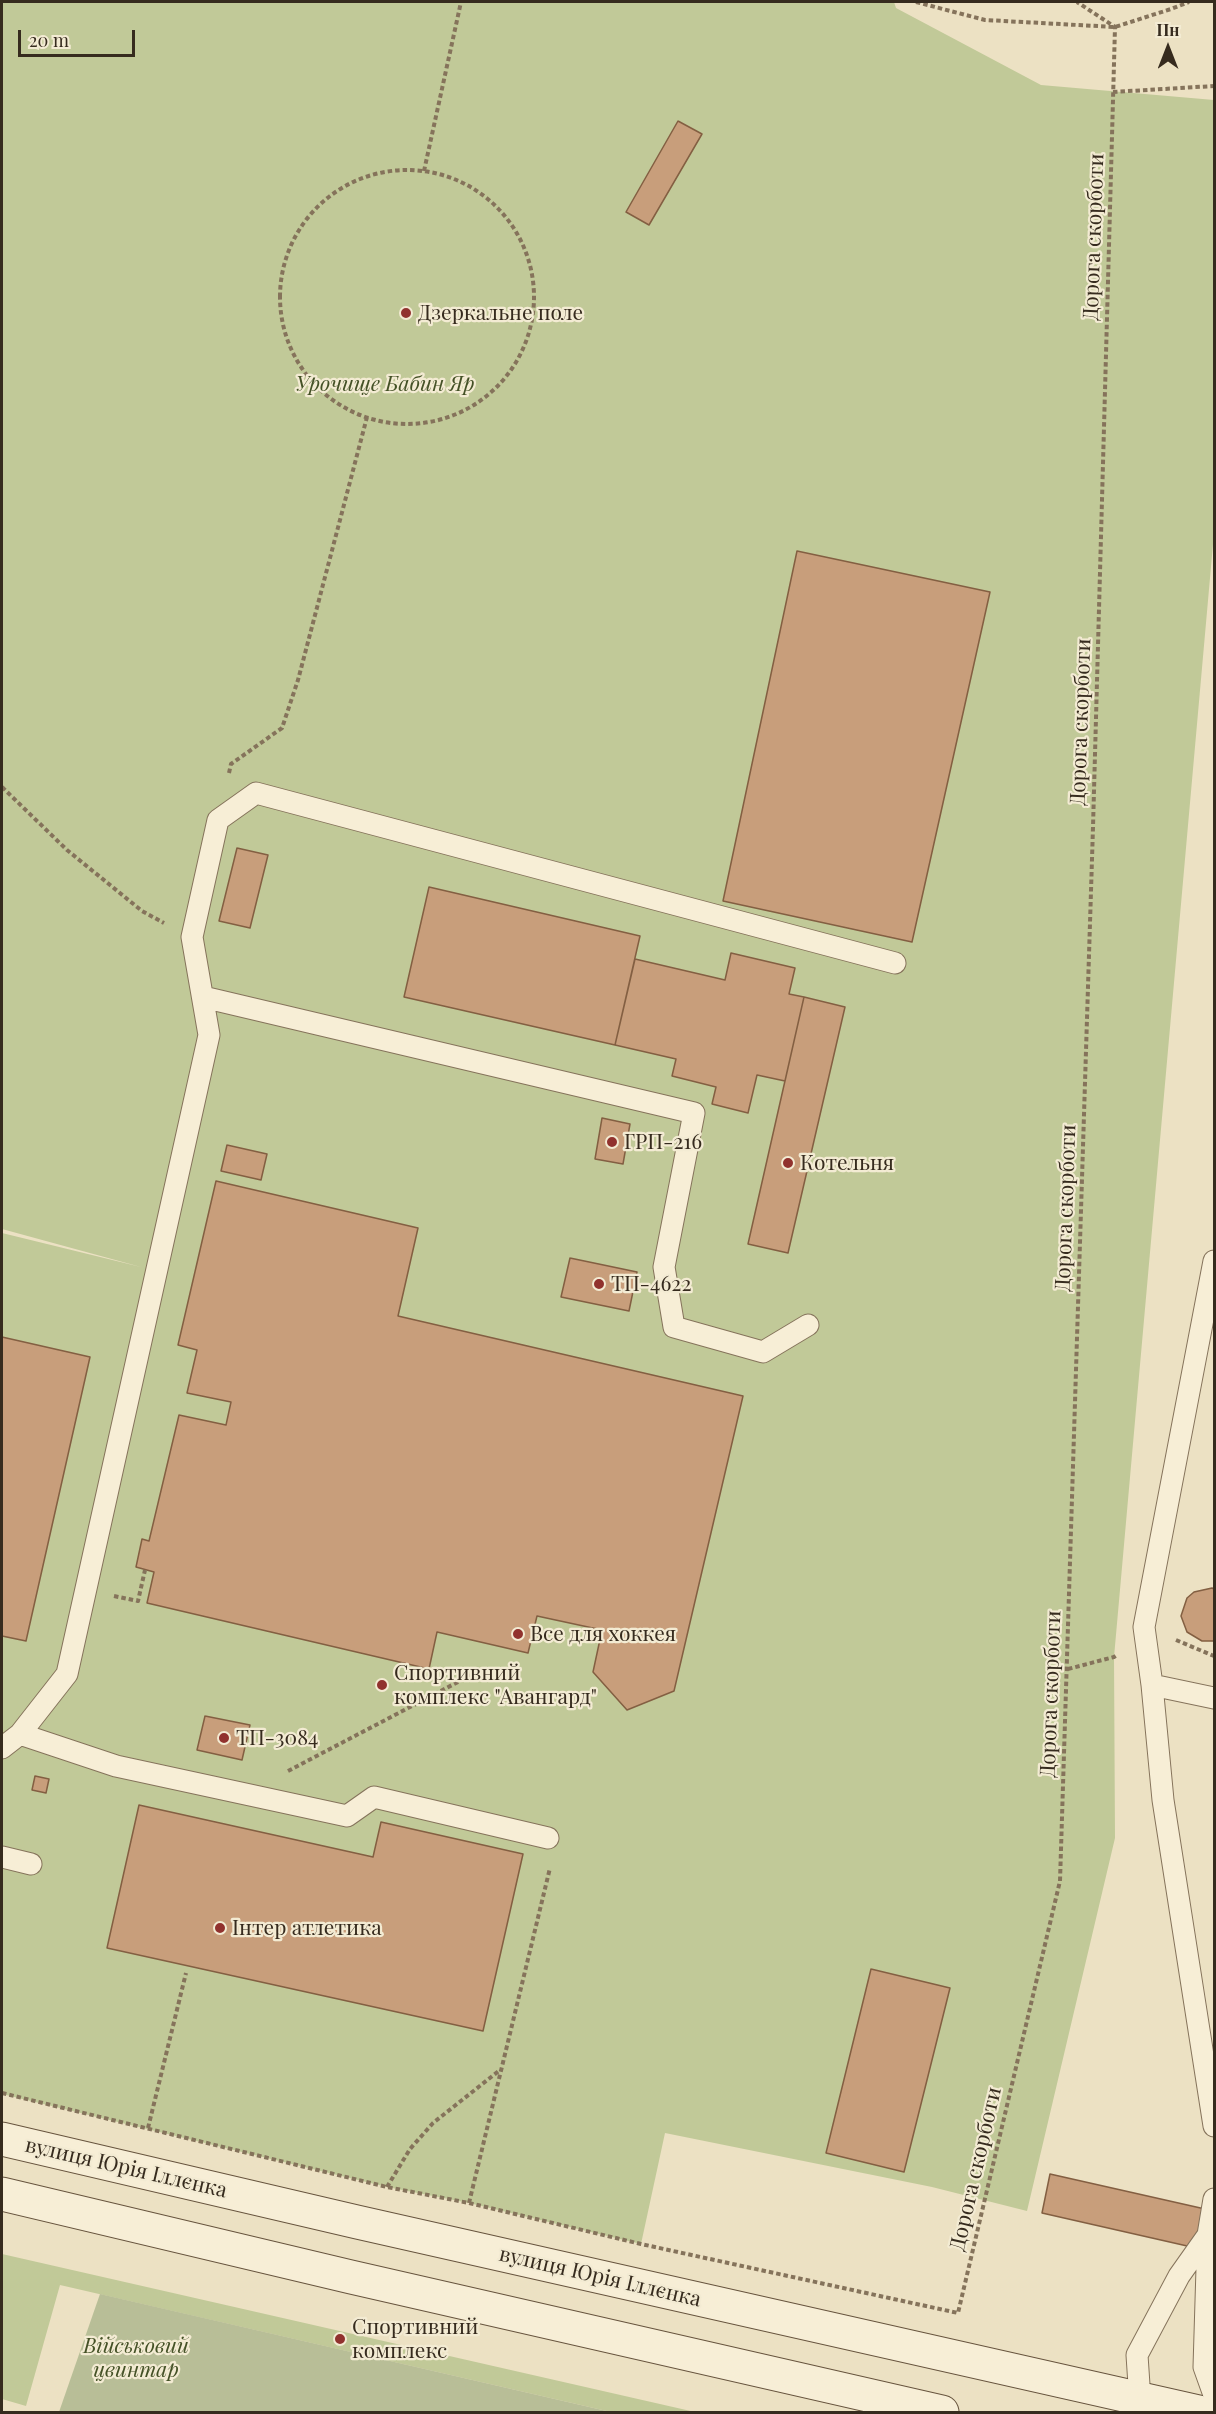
<!DOCTYPE html>
<html>
<head>
<meta charset="utf-8">
<style>
  body { margin:0 }
  #map { position:relative; width:1216px; height:2414px; overflow:hidden; background:#ece1c3; font-family:"Playfair Display",serif }
  canvas { display:block }
  .frame { position:absolute; inset:0; border:3px solid #362b1e; pointer-events:none }
  .north { position:absolute; left:1138px; top:18px; width:60px; height:60px; -webkit-text-stroke:4px #f3ebd3; paint-order:stroke; rotate:0deg; font-size:16px; font-weight:700; line-height:24px; text-align:center; color:#362b1e }
  .north::after { content:''; display:block; margin:auto; width:21px; height:27px; background:#362b1e; clip-path:polygon(50% 0,100% 100%,50% 72%,0 100%) }
  .scale { position:absolute; left:18px; top:30px; width:117px; height:27px; box-sizing:border-box; border:3px solid #362b1e; border-top:0; padding-left:8px; font-size:18px; line-height:21px; white-space:nowrap; color:#362b1e; -webkit-text-stroke:4px #f3ebd3; paint-order:stroke }
</style>
</head>
<body>
<div id="map">
<canvas width="1216" height="2414"></canvas>
<div class="frame"></div>
<div class="north">Пн</div>
<div class="scale">20 m</div>
</div>
<script>
const context = document.querySelector('canvas').getContext('2d');
context.lineJoin = 'round';
function paint(path, color) { context.fillStyle = color; context.fill(path, 'evenodd'); }
const shape = rows => new Path2D(rows.map(r => 'M' + r).join(''));
function strokePath(path, color, width, dash) { context.strokeStyle = color; context.lineWidth = width; context.lineCap = dash ? 'butt' : 'round'; context.setLineDash(dash || []); context.stroke(path); }
function drawText(font, color, halo, rows, align = 'center') {
  context.font = font + ' "Playfair Display",serif'; context.lineWidth = 4.5; context.setLineDash([]); context.textBaseline = 'middle'; context.strokeStyle = halo; context.fillStyle = color; for (const [text, x, y, turn = 0] of rows) {
    context.save(); context.translate(x, y); context.rotate((+turn || 0) * Math.PI / 180); context.textAlign = isNaN(turn) ? turn : align; if (halo) context.strokeText(text, 0, 0); context.fillText(text, 0, 0); context.restore();
  }
}
paint(shape([
  [2,2,894,2,896,8,1041,85,1214,100,1214,533,1114,1657,1115,1838,1027,2211,932,2187,665,2133,641,2244,469,2203,387,2187,2,2094,2,1233,141,1267,2,1229],
  [2,2254,695,2412,611,2412,60,2285,26,2406,2,2399]
]), '#c1c998');
paint(shape([
  [100,2294,611,2412,59,2412]
]), '#b8be97');
const building = shape([
  [678,121,702,134,649,225,626,212,678,121],
  [797,551,990,592,912,942,723,901,797,551],
  [237,848,268,855,250,928,219,921,237,848],
  [429,887,640,936,615,1045,404,997,429,887],
  [731,953,795,968,789,994,804,997,785,1081,757,1075,748,1113,712,1104,716,1087,672,1076,676,1059,615,1045,635,959,725,980,731,953],
  [804,997,845,1007,788,1253,748,1244,804,997],
  [602,1118,630,1124,623,1164,595,1159,602,1118],
  [227,1145,267,1154,261,1180,221,1171,227,1145],
  [216,1181,418,1228,398,1316,743,1396,674,1691,627,1710,593,1672,602,1630,537,1616,528,1653,437,1632,429,1669,147,1603,154,1572,136,1567,142,1539,149,1541,179,1415,226,1425,231,1402,187,1393,197,1350,178,1345,216,1181],
  [570,1258,637,1272,629,1311,561,1297,570,1258],
  [2,1337,90,1357,26,1641,2,1636,2,1337],
  [1212,1588,1214,1589,1214,1641,1202,1641,1187,1632,1181,1616,1187,1598,1194,1592,1212,1588],
  [205,1716,250,1725,242,1760,197,1750,205,1716],
  [35,1776,49,1779,46,1793,32,1790,35,1776],
  [139,1805,373,1857,381,1822,523,1854,483,2031,107,1948,139,1805],
  [871,1969,950,1988,904,2172,826,2153,871,1969],
  [1050,2174,1205,2209,1196,2248,1042,2213,1050,2174]
]);
paint(building, '#c89e7b');
strokePath(building, '#835f42', 1.5);
const service = shape([
  [203,997,694,1113,664,1267,674,1327,763,1352,808,1325],
  [1214,1261,1144,1627,1152,1685,1163,1800,1214,2126],
  [1152,1685,1214,1698],
  [20,1734,67,1674,209,1035,192,937,218,820,256,793,895,963],
  [2,1748,20,1734,116,1766,347,1816,374,1797,548,1838],
  [2,1857,31,1864],
  [1214,2199,1208,2235,1204,2367,1214,2395],
  [1140,2400,1137,2355,1179,2276,1208,2235]
]);
const secondary = shape([
  [2,2139,357,2222,1199,2412],
  [2,2194,351,2277,942,2412]
]);
strokePath(service, '#85735b', 23);
strokePath(secondary, '#67543e', 35);
strokePath(shape([
  [916,2,985,20,1115,27,1171,9,1189,2],
  [1113,92,1214,86],
  '280 297a127 127 0 1 1 254 0a127 127 0 1 1-254 0Z',
  [424,171,461,2],
  [229,773,231,764,282,728,298,680,367,417],
  [2,787,67,850,142,911,164,923],
  [114,1596,138,1601,145,1570],
  [1176,1640,1214,1656],
  [1068,1669,1114,1657,1117,1655],
  [288,1771,475,1673],
  [2,2093,387,2187,469,2203,641,2244,958,2313,1060,1881,1093,827,1115,27,1077,2],
  [148,2128,186,1973],
  [387,2187,410,2149,433,2123,500,2070],
  [469,2203,550,1868]
]), '#85735b', 4, [4.5, 3]);
strokePath(service, '#f7eed6', 21);
strokePath(secondary, '#f7eed6', 33);
for (const [x, y, r, color] of [
  [406,313,6,"#91322e"],
  [612,1142,6,"#91322e"],
  [788,1163,6,"#91322e"],
  [599,1284,6,"#91322e"],
  [518,1634,6,"#91322e"],
  [382,1685,6,"#91322e"],
  [224,1738,6,"#91322e"],
  [220,1928,6,"#91322e"],
  [340,2339,6,"#91322e"]
]) { const dot = new Path2D(); dot.arc(x, y, r, 0, 2 * Math.PI); context.fillStyle = color; context.fill(dot); strokePath(dot, '#f3ebd3', 2); }
drawText('21px', '#362b1e', '#f3ebd3', [
  ["Дорога скорботи",1094,237,-88],
  ["Дорога скорботи",1081,722,-88],
  ["Дорога скорботи",1066,1208,-88],
  ["Дорога скорботи",1051,1694,-88],
  ["вулиця Юрія Іллєнка",126,2168,13],
  ["Дорога скорботи",976,2169,-77],
  ["вулиця Юрія Іллєнка",600,2277,13]
]);
drawText('21px', '#362b1e', '#f3ebd3', [
  ["Дзеркальне поле",418,313],
  ["ГРП-216",624,1142],
  ["Котельня",800,1163],
  ["ТП-4622",611,1284],
  ["Все для хоккея",530,1634],
  ["Спортивний",394,1673],
  ["комплекс \"Авангард\"",394,1697],
  ["ТП-3084",236,1738],
  ["Інтер атлетика",232,1928],
  ["Спортивний",352,2327],
  ["комплекс",352,2351]
], 'left');
drawText('italic 21px', '#445126', '#f3ebd3', [
  ["Урочище Бабин Яр",385,384],
  ["Військовий",136,2346],
  ["цвинтар",136,2370]
]);
</script>
</body>
</html>
